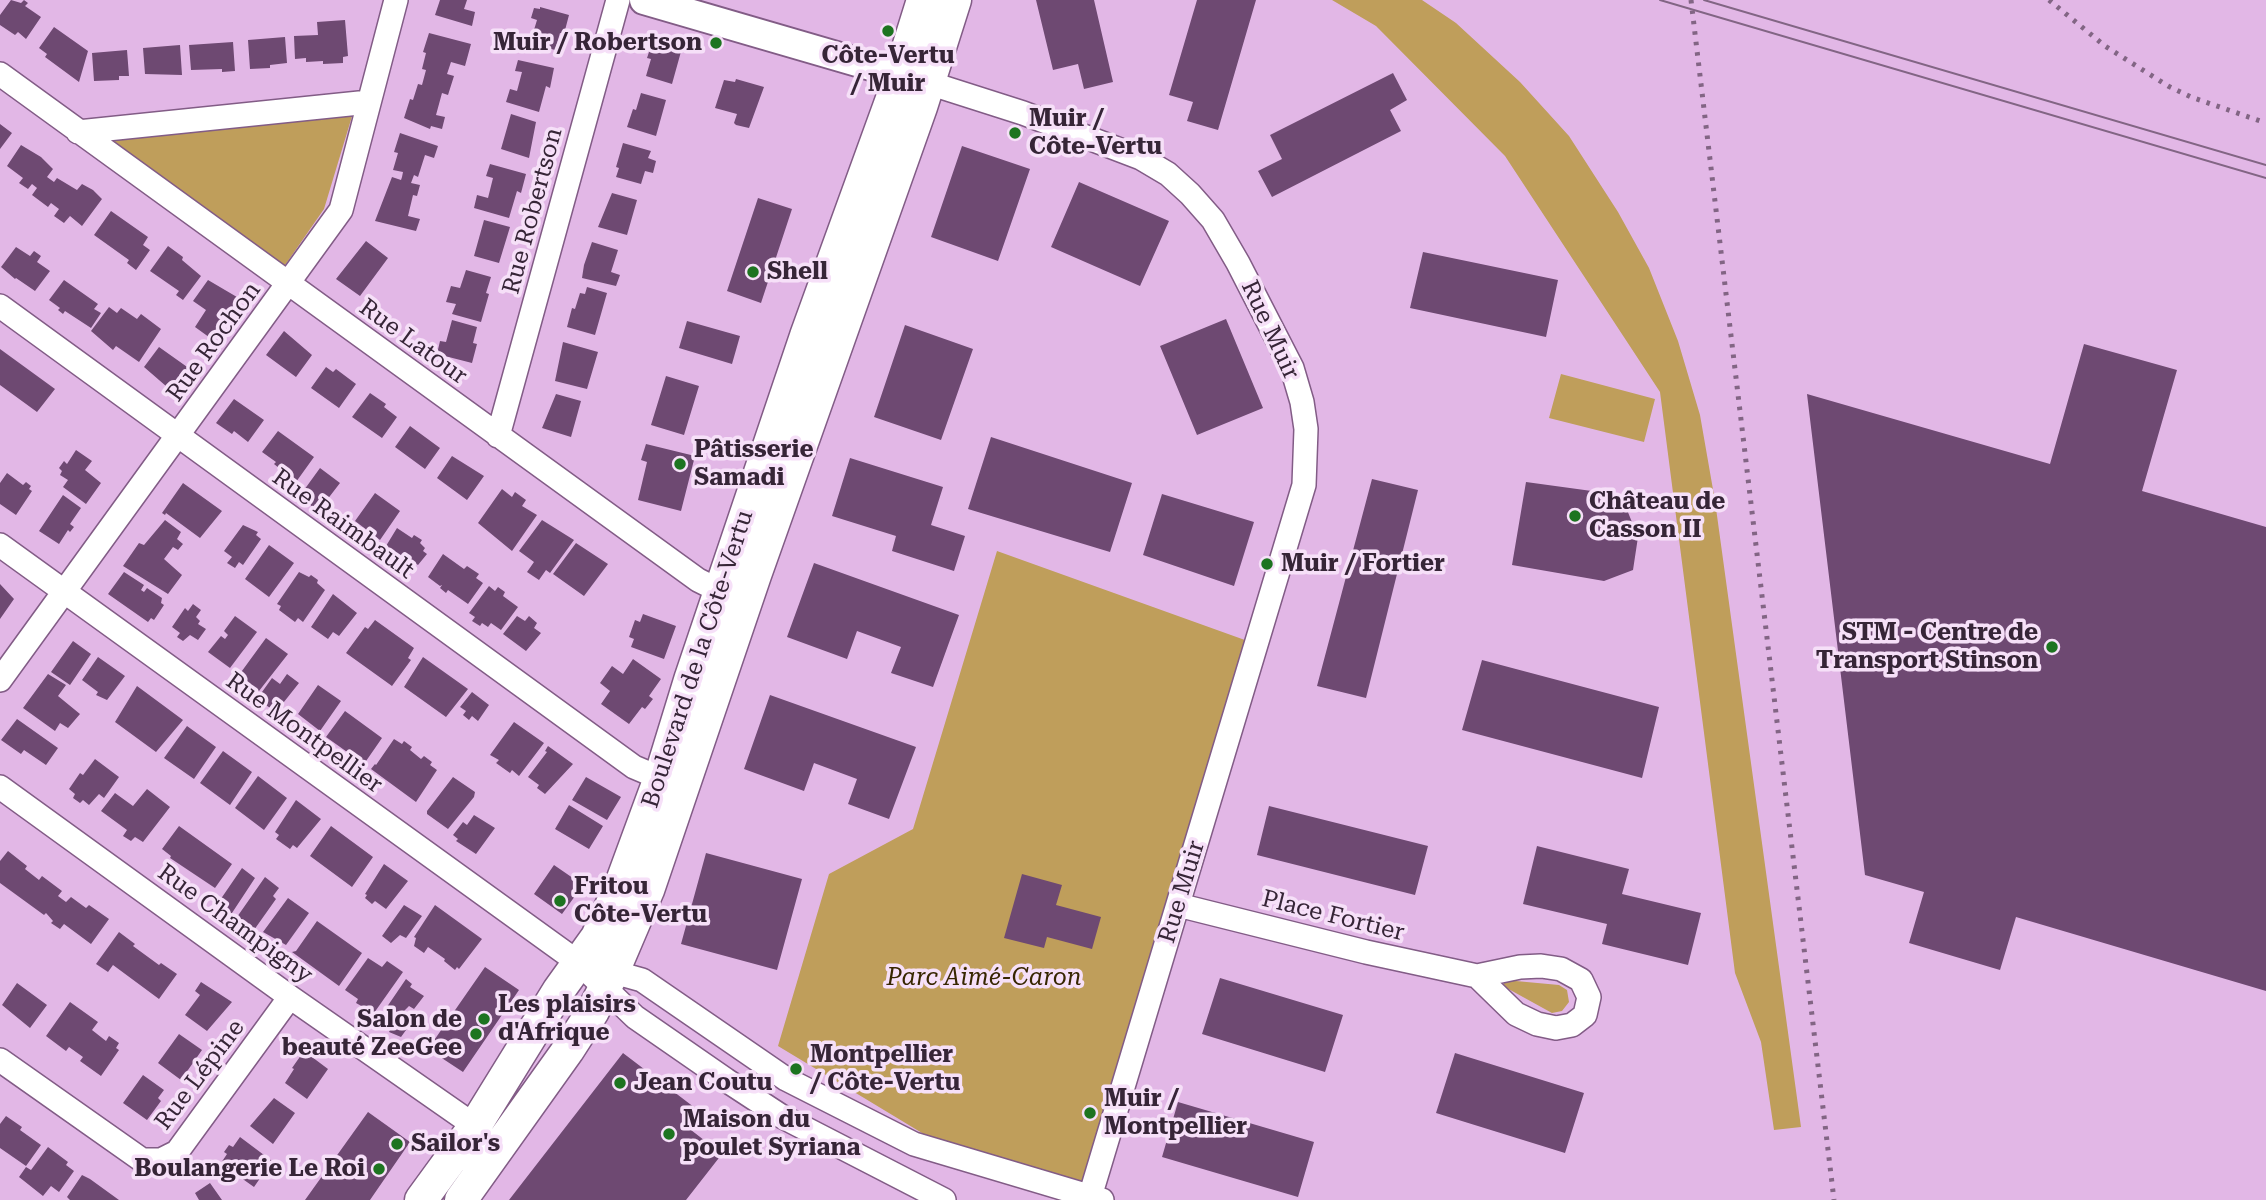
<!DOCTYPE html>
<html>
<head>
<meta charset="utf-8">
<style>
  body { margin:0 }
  canvas { display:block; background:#e2b7e6 }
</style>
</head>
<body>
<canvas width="2266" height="1200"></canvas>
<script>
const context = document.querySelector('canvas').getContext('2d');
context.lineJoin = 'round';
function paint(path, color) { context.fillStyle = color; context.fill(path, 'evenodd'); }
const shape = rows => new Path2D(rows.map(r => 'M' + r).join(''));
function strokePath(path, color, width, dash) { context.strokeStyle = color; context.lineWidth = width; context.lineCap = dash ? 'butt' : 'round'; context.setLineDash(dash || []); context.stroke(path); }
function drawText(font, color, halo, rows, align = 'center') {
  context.font = font + ' "Roboto Serif",serif'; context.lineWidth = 7; context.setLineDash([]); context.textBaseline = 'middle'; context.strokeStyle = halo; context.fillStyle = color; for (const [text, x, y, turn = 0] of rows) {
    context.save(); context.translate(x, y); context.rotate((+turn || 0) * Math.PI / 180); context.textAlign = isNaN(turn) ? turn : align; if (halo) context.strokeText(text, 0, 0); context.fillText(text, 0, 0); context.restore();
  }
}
paint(shape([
  [1332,0,1422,0,1456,23,1520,82,1569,136,1618,212,1649,268,1678,341,1700,415,1715,501,1801,1127,1774,1130,1761,1042,1735,973,1660,392,1505,156,1376,26],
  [353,113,324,209,281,271,112,140],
  [1561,374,1655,399,1644,442,1549,418],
  [997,551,1256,644,1090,1196,970,1162,778,1046,829,874,913,829],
  [1505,980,1559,985,1567,990,1569,1002,1562,1011,1552,1013,1503,986]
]), '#bf9e5b');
paint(shape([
  [11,0,21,3,24,0,28,3,25,6,41,17,26,39,18,32,15,35,0,25,0,15],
  [440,0,467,0,464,9,475,12,472,26,435,15],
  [1036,0,1094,0,1113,82,1084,89,1078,64,1053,70],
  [1197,0,1256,0,1218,130,1187,121,1193,102,1169,95],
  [540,7,569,15,564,34,560,33,555,50,530,43,537,20,531,18,534,8,540,9],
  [345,20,348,56,343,57,343,63,323,64,323,61,306,62,306,58,295,59,294,36,318,35,317,22],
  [54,27,88,51,79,82,45,57,47,54,39,48],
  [429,33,471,44,465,66,451,62,447,74,454,76,448,95,442,93,436,115,445,117,442,129,431,126,430,129,404,118,410,99,413,100,418,84,422,85,426,70,422,69,426,53,423,52],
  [285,37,287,63,270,65,270,68,250,69,248,40],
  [653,40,682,48,672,84,646,76,651,59,647,58],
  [233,42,235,71,222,72,222,69,191,70,189,45],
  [180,45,182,75,145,74,143,48],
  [127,50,129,76,119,76,119,80,94,81,92,53],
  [518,60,554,68,550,88,546,86,539,112,506,102,510,89,517,91,522,72,515,71],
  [1393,73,1407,100,1390,110,1401,131,1272,197,1258,171,1282,159,1270,135],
  [736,79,764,87,749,128,736,125,734,123,737,114,715,108,724,80,735,82],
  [641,93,666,100,656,136,627,127,633,109,636,110],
  [511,114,536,122,529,158,501,149],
  [0,124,12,133,0,149],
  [400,133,438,146,434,158,425,155,418,177,414,175,411,183,420,185,417,196,413,195,408,216,420,219,416,231,375,221,392,177,401,180,402,177,403,172,393,170,398,153,394,152],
  [623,143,651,151,648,158,656,161,653,173,645,171,641,184,616,177,619,168,616,167],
  [21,145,41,157,53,169,47,177,54,182,57,178,77,190,82,184,93,190,102,199,82,226,70,216,64,223,54,216,59,209,51,203,48,207,32,195,37,188,32,184,28,189,19,183,23,178,7,166],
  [962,146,1030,169,998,261,931,237],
  [490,164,526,174,521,193,517,191,509,218,474,208,477,195,488,198,493,178,486,176],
  [1079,182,1169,221,1140,286,1051,247],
  [612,193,637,200,627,235,598,227],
  [758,198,792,209,761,303,727,291],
  [111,211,148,237,143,245,150,250,136,270,127,263,129,260,94,235],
  [484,220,510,227,499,263,474,256],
  [366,241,388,258,360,296,336,279],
  [592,242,618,250,611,272,620,275,616,286,582,278,584,265],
  [168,246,183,257,182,260,201,276,183,300,176,295,179,291,150,271],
  [16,247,30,256,34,251,41,256,37,262,50,271,35,291,16,278,15,279,1,267],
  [1423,252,1558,280,1546,337,1410,308],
  [466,270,491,277,486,293,489,294,481,322,452,314,456,304,446,302,451,286,460,288],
  [64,280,98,304,94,309,101,313,91,328,65,311,63,314,58,310,60,308,49,300],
  [208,280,242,300,213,340,195,327,206,310,193,301],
  [587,287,607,293,595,335,567,327,572,308,575,309,580,293,585,294],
  [109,307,117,313,121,308,137,319,141,314,161,329,139,362,116,346,113,350,91,331],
  [1226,319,1263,408,1197,435,1160,346],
  [452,320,477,327,473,343,477,344,472,363,437,354,440,341,446,342],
  [687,321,740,336,732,364,679,348],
  [905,325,973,349,941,440,874,417],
  [284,331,312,355,296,377,266,355],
  [563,342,598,352,587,389,555,381],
  [2084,344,2177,370,2142,491,2266,527,2266,991,2016,917,2000,970,1909,943,1924,892,1865,875,1807,394,2050,464],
  [159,347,190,369,174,393,144,367],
  [0,349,55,389,37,412,0,385],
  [326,367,333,372,336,369,356,384,339,408,311,388],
  [666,376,699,386,684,435,651,425],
  [370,393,386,404,384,407,397,417,382,438,352,417],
  [556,394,581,401,571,437,542,428],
  [234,399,264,420,248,442,234,431,232,434,216,423],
  [410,426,440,448,425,469,395,447],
  [278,431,314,457,296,482,274,464,276,462,262,452],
  [991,437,1132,483,1110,552,968,509],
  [646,444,695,456,681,511,638,500,647,462,641,460],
  [76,450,92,461,85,470,101,483,86,504,63,487,68,480,60,475,62,471,59,468,64,461,67,464],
  [452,456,484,476,467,500,437,478],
  [850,458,943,487,931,525,965,536,954,571,892,551,896,536,832,516],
  [320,468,340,483,320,509,315,504,313,507,299,497],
  [7,473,23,485,26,482,31,486,29,489,32,491,16,515,0,504,0,483],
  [1372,479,1418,490,1366,698,1317,686],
  [1526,482,1621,495,1638,537,1633,570,1604,581,1512,565],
  [183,483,222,511,200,538,166,513,165,515,162,513],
  [502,489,512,497,515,492,526,500,522,506,537,515,512,551,478,523],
  [375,493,400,511,380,540,355,521],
  [1162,494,1254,522,1234,586,1143,555],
  [63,495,81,508,70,524,74,527,70,532,68,530,59,544,39,531],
  [165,520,181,532,177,539,183,544,178,550,173,547,164,559,182,575,168,594,123,566,139,543,144,545],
  [542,520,574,540,550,573,546,570,539,580,527,572,534,562,519,551],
  [243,525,258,532,256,535,261,539,243,565,239,562,235,568,227,563,232,557,224,551],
  [397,528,412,538,414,535,422,540,420,543,425,548,423,551,427,554,418,565,415,563,408,572,389,559,394,552,386,546],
  [576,543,608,564,584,596,553,574],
  [269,545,294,563,269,597,245,579],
  [443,554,464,569,467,566,479,574,476,578,483,583,468,604,448,590,446,593,440,588,442,585,440,586,428,577],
  [814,563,959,615,933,687,891,673,901,647,857,631,847,659,787,637],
  [124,572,144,585,141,590,144,592,147,588,162,598,161,603,164,605,154,620,151,618,148,622,108,594],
  [299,572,309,577,311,575,318,580,317,583,325,590,303,622,298,618,295,622,279,610,281,606,277,604],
  [0,584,14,599,0,619],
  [489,586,495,591,498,587,505,592,503,596,518,607,501,630,491,623,488,627,482,623,480,626,472,621,475,617,469,613],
  [333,594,357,613,339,636,333,632,328,639,311,627],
  [193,604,201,610,196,617,200,621,198,624,206,629,198,640,190,635,183,641,177,637,180,633,172,627,185,608,188,611],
  [643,614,676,626,664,659,631,647,634,639,629,637,635,620,640,622],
  [235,616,257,632,230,668,208,652,221,636,225,639,228,635,224,631],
  [517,616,525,621,529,616,537,623,534,628,541,633,526,651,503,634],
  [375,620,414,648,408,658,411,660,392,686,346,653,365,627,368,629],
  [266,638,288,654,259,691,243,684,245,681,239,675],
  [73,641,91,654,70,685,51,672],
  [98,657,125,676,107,700,96,695,98,692,82,680],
  [423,657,468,689,446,717,404,687],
  [633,659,661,679,649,696,653,699,645,709,642,707,629,724,601,704,610,691,600,683,612,666,623,674],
  [1482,660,1659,707,1642,778,1462,730],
  [48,674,66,685,58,696,80,714,68,728,60,723,55,731,23,708],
  [287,674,299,683,276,712,257,699,272,678,280,684],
  [318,685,341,701,320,731,298,714],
  [137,686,183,720,156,752,115,722],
  [472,692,489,705,478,721,472,716,469,720,463,715,466,711,460,707],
  [770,695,916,747,889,819,848,804,857,779,814,763,804,791,744,769],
  [345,711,382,738,364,764,326,737],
  [17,719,58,748,46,765,24,750,21,754,1,740],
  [514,722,544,743,519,776,512,770,510,773,496,763,499,760,490,755],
  [187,726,216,747,194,779,164,758],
  [394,739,402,744,404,741,412,747,410,750,421,759,424,756,432,762,430,765,437,770,416,802,371,769,375,764,376,765],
  [548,746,573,764,545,794,537,788,539,785,528,777,547,752,545,751],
  [223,751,252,772,230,805,200,783],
  [95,759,119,777,104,798,99,794,89,805,83,800,80,803,73,798,75,794,69,789,80,773,83,775],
  [258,776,287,798,264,830,235,808],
  [453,777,475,792,474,797,448,829,427,814,427,811],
  [586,777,621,797,607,820,572,800],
  [147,789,170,807,143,842,135,837,131,841,123,836,127,830,101,811,115,793,133,806],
  [296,800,321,819,297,848,293,845,290,849,276,839,279,835,275,832],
  [569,805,603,826,589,849,555,829],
  [1269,806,1428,846,1415,895,1257,855],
  [474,815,495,828,476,854,456,841,458,839,453,835,463,822,467,825],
  [179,826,232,864,215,888,170,858,171,856,162,849],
  [331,826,373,857,352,887,310,856],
  [1537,846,1629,869,1622,894,1701,913,1688,965,1602,944,1607,924,1523,904],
  [8,851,27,866,25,869,39,880,42,876,62,891,58,896,66,902,71,897,86,908,89,905,109,919,91,944,64,924,60,929,51,923,53,921,46,913,44,915,0,883,0,861],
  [706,853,802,879,777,970,681,944],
  [384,864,408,881,386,909,375,901,372,904,365,898,367,895,365,894],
  [554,865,583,885,562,914,534,894],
  [242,868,255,878,230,916,216,906],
  [1022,874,1062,885,1056,905,1101,917,1092,949,1047,937,1044,948,1004,938],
  [265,877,279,888,273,896,276,899,254,930,237,917],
  [288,898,309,913,286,945,263,932],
  [404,905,422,916,406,938,400,935,391,943,382,936],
  [435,905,482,939,459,969,457,967,455,970,444,961,445,959,428,947,424,953,414,946,416,938,414,937],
  [317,921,362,953,339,986,292,952,296,951],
  [119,932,135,944,133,946,159,965,161,963,177,974,159,999,113,965,108,972,96,964],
  [368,958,382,967,387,961,403,972,374,1013,356,1003,358,999,345,990],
  [485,967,519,990,463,1072,428,1049],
  [1220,978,1343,1015,1325,1072,1202,1034],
  [406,979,412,984,410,987,424,996,414,1009,409,1006,404,1011,414,1019,401,1037,389,1032,390,1030,378,1020],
  [201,982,232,1002,207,1031,185,1015,200,995,195,991],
  [17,983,47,1005,30,1028,2,1005],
  [70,1002,98,1022,92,1030,106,1041,109,1036,119,1043,116,1048,119,1050,101,1076,80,1061,83,1057,69,1047,66,1051,46,1036],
  [179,1034,202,1050,181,1080,158,1063],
  [304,1051,328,1069,307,1099,285,1083,294,1069,292,1068],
  [623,1053,703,1114,691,1130,722,1154,686,1200,509,1200],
  [1455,1053,1584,1093,1565,1153,1436,1113],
  [143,1075,164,1090,158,1098,161,1101,147,1120,123,1103],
  [274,1098,295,1113,273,1144,250,1126],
  [1178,1102,1314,1142,1298,1197,1162,1157],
  [368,1112,410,1142,370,1200,305,1200],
  [6,1116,22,1127,20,1130,41,1145,26,1166,0,1148,0,1124],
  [240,1137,272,1161,254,1187,237,1175,234,1179,222,1171,225,1166,221,1163,227,1154,224,1152,229,1145,233,1147],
  [48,1147,68,1162,66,1165,74,1171,59,1192,51,1186,43,1196,19,1177,26,1167,31,1170],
  [82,1175,90,1179,119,1200,70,1200,67,1197],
  [210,1183,222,1200,199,1200,195,1193]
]), '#6e4972');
const minor = shape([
  [0,74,698,580,720,591],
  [929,83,1023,113,1141,158,1168,174,1190,194,1213,220,1238,263,1292,368,1302,402,1306,429,1304,485,1089,1200],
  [78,132,369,102],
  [0,306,634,767,660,778],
  [498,436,618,0],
  [0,545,579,963,635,1017,726,1080,781,1116,944,1200],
  [0,680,341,210,396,0],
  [0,787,290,997,475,1126],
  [1178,905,1366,952,1477,976,1516,1014,1537,1024,1556,1028,1572,1025,1585,1015,1589,997,1581,980,1561,969,1541,966,1520,967,1477,976],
  [599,968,642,980,786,1079,914,1144,1102,1200],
  [0,1060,142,1160,161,1160,177,1152,290,997]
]);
const tertiary = shape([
  [644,0,919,80]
]);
const secondary = shape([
  [421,1200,475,1126,559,990,597,937,621,884,660,778,691,677,806,336,893,96,923,0],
  [461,1200,568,1050,593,1011,613,972,648,890,755,575,921,107,955,0]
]);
strokePath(minor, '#825c86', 26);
strokePath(tertiary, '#825c86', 32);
strokePath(secondary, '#825c86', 35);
strokePath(minor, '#fff', 23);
strokePath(tertiary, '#fff', 28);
strokePath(secondary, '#fff', 32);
strokePath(shape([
  [1660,0,2266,178],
  [1704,0,2266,165]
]), '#826584', 2);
strokePath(shape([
  [1691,0,1834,1200],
  [2049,0,2105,46,2168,86,2191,97,2266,123]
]), '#826584', 5, [3.5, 7]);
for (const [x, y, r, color] of [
  [888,31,7,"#1d7420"],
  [716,43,7,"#1d7420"],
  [1015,133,7,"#1d7420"],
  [753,272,7,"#1d7420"],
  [680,464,7,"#1d7420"],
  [1575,516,7,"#1d7420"],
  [1267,564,7,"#1d7420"],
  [2052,647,7,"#1d7420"],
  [560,901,7,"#1d7420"],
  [484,1019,7,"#1d7420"],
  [476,1034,7,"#1d7420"],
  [796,1069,7,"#1d7420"],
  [620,1083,7,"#1d7420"],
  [1090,1113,7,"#1d7420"],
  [669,1134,7,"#1d7420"],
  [397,1144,7,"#1d7420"],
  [379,1169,7,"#1d7420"]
]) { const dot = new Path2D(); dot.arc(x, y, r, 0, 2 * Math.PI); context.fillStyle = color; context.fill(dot); strokePath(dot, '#f6e0f8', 2.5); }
drawText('bold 24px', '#362537', '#f6e0f8', [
  ["Muir / Robertson",702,43,"right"],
  ["Côte-Vertu",888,56,"center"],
  ["/ Muir",888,84,"center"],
  ["Muir /",1029,119],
  ["Côte-Vertu",1029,147],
  ["Shell",767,272],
  ["Pâtisserie",694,450],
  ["Samadi",694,478],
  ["Château de",1589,502],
  ["Casson II",1589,530],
  ["Muir / Fortier",1281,564],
  ["STM - Centre de",2038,633,"right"],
  ["Transport Stinson",2038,661,"right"],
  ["Fritou",574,887],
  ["Côte-Vertu",574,915],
  ["Les plaisirs",498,1005],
  ["d'Afrique",498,1033],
  ["Salon de",462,1020,"right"],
  ["beauté ZeeGee",462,1048,"right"],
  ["Montpellier",810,1055],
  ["/ Côte-Vertu",810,1083],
  ["Jean Coutu",634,1083],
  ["Muir /",1104,1099],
  ["Montpellier",1104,1127],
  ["Maison du",683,1120],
  ["poulet Syriana",683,1148],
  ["Sailor's",411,1144],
  ["Boulangerie Le Roi",365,1169,"right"]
], 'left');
drawText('24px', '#362537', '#f6e0f8', [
  ["Rue Robertson",533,211,-75],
  ["Rue Muir",1270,330,65],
  ["Rue Rochon",214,342,-54],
  ["Rue Latour",413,342,36],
  ["Rue Raimbault",343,524,36],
  ["Boulevard de la Côte-Vertu",698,659,-72],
  ["Rue Montpellier",304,733,36],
  ["Rue Muir",1182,892,-73],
  ["Place Fortier",1333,916,14],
  ["Rue Champigny",235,924,36],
  ["Rue Lépine",200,1075,-53]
]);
drawText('italic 24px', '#372600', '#f6e0f8', [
  ["Parc Aimé-Caron",984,978]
]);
</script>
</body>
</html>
